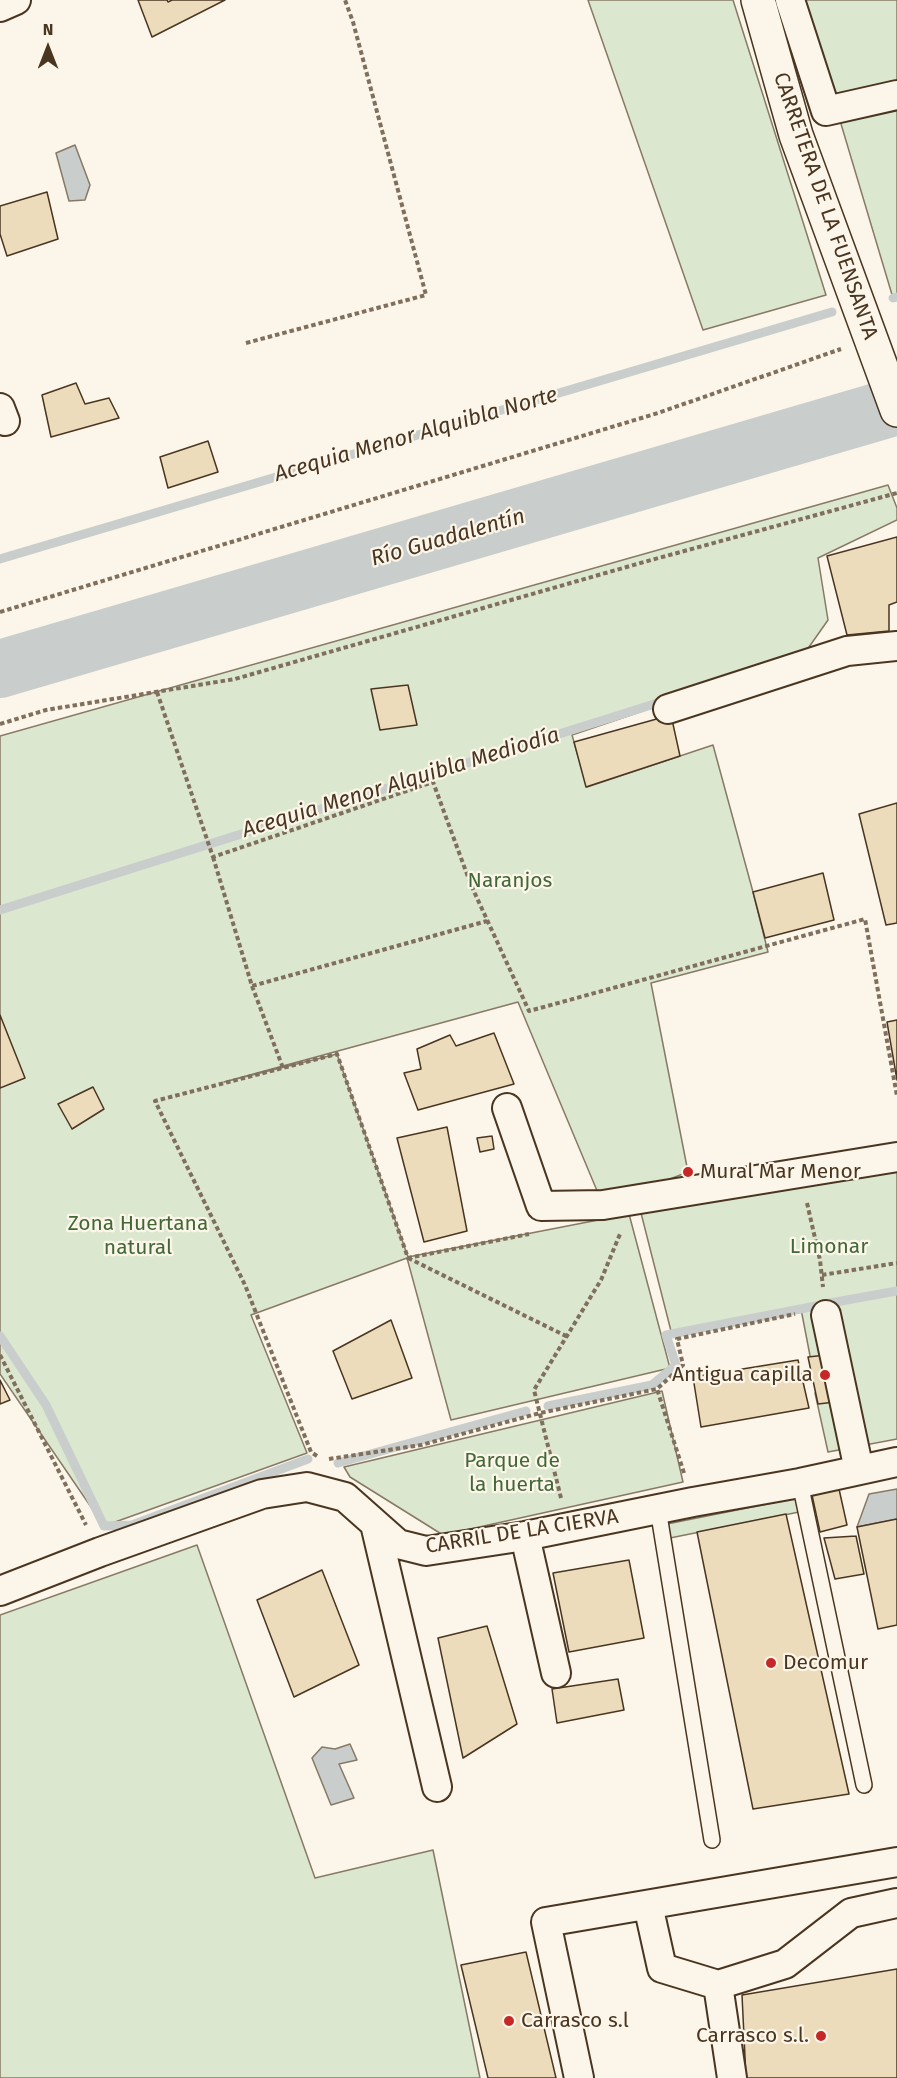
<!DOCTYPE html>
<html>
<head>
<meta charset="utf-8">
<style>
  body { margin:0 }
  #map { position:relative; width:897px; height:2078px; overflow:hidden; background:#fbf6e9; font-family:"Fira Sans",sans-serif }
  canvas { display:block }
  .north { position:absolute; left:18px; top:18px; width:60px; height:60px; -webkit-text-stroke:4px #fbf6e9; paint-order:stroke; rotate:0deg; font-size:16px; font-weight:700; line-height:24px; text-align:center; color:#4a3520 }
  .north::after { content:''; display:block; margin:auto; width:21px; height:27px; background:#4a3520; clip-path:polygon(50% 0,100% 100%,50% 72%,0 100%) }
</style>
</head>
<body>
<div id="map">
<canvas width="897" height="2078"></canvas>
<div class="north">N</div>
</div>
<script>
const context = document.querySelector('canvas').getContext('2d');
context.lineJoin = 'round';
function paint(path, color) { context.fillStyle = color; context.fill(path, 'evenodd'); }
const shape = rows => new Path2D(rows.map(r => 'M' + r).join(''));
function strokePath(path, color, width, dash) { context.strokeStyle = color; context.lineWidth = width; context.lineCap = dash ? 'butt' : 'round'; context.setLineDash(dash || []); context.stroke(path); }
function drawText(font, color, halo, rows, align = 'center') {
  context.font = font + ' "Fira Sans",sans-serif'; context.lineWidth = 4.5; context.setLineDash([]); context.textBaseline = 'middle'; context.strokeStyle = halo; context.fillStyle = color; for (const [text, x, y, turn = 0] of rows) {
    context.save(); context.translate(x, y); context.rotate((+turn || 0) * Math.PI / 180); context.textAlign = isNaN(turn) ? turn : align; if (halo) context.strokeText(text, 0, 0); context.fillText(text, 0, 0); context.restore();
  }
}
const green = shape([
  [588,0,733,0,826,295,703,330,588,0],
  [804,0,897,0,897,297,893,298,804,0],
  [888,485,897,508,897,520,818,558,828,620,802,657,572,735,587,787,713,745,753,892,768,952,651,983,688,1172,603,1205,518,1002,224,1082,337,1054,408,1257,629,1214,670,1368,451,1420,407,1258,251,1315,307,1453,104,1526,0,1374,0,736,888,485],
  [897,1165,897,1439,828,1452,815,1393,817,1392,801,1309,672,1335,641,1213,897,1165],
  [662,1391,683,1482,443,1535,350,1477,344,1467,662,1391],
  [812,1495,814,1509,670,1538,667,1524,812,1495],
  [197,1545,315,1878,433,1850,480,2078,0,2078,0,1615,197,1545]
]);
paint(green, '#dce7d0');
strokePath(green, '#887966', 1.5);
const water = shape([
  [75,145,90,185,85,200,69,201,56,153,75,145],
  [897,1489,897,1519,857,1527,869,1494,897,1489],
  [350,1744,357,1760,339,1764,354,1798,331,1805,312,1758,322,1747,335,1749,350,1744]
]);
paint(water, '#c9cecd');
strokePath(water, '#887966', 1.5);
strokePath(shape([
  [893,298,897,297],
  [0,559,832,312],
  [0,910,667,700],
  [830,1303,897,1291],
  [0,1336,46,1405,104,1526,132,1525,308,1459],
  [548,1406,652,1385,676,1365,666,1335,816,1306],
  [338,1463,526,1411]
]), '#c9cecd', 9);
strokePath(shape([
  [0,669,897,406]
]), '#c9cecd', 58);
const building = shape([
  [138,0,167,0,168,2,172,0,225,0,152,37,138,0],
  [47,192,58,239,7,256,0,234,0,206,47,192],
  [76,383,85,404,109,398,119,418,51,437,42,395,76,383],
  [208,441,218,472,168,488,160,457,208,441],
  [897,537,897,602,889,605,889,631,847,635,827,556,897,537],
  [408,685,417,725,380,730,371,689,408,685],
  [671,715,680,756,586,787,574,742,671,715],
  [897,803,897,923,886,925,859,814,897,803],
  [823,873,834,920,765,938,753,892,823,873],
  [0,1015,25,1078,0,1088,0,1015],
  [897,1020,897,1080,887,1022,897,1020],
  [494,1033,514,1084,418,1110,404,1073,421,1069,417,1049,450,1035,456,1046,494,1033],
  [93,1087,104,1109,72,1129,58,1104,93,1087],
  [447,1127,467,1231,424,1242,397,1138,447,1127],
  [492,1136,494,1149,480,1152,477,1138,492,1136],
  [391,1320,412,1378,352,1399,333,1351,391,1320],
  [835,1354,844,1401,818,1404,808,1357,835,1354],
  [798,1360,809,1408,701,1427,693,1377,798,1360],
  [0,1380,10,1400,0,1404,0,1380],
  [839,1489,847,1525,820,1532,812,1495,839,1489],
  [786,1514,849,1794,753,1809,697,1532,786,1514],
  [897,1519,897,1625,878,1629,857,1527,897,1519],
  [856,1536,864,1574,835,1579,824,1538,856,1536],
  [629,1560,644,1638,569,1652,553,1573,629,1560],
  [322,1570,359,1665,294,1697,257,1600,322,1570],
  [487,1626,517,1724,463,1758,438,1638,487,1626],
  [618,1679,624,1710,557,1723,552,1689,618,1679],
  [526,1952,556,2078,488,2078,461,1965,526,1952],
  [897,1969,897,2078,746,2078,742,1995,897,1969]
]);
paint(building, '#ecdcbc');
strokePath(building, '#4a3520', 1.5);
const service = shape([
  [800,1483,864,1785],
  [658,1509,712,1840]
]);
const minor = shape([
  [790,0,826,111,897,95],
  [0,7,16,0],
  [0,408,5,421],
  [668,709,847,651,897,646],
  [507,1108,541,1206,603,1205,897,1157],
  [826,1315,859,1470],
  [375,1524,437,1787],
  [525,1536,556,1673],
  [0,1591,100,1552,262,1494,307,1487,345,1497,398,1544,426,1551,525,1536,693,1502,800,1483,897,1462],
  [648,1905,662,1968,718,1985],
  [579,2078,546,1922,897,1862],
  [732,2078,718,1985,785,1964,851,1913,897,1903]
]);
const secondary = shape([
  [758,0,796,135,897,410]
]);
strokePath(service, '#4a3520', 18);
strokePath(minor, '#4a3520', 32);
strokePath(secondary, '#4a3520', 36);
strokePath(shape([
  [246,343,426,295,353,22,345,0],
  [0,612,658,413,841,349],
  [157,692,213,857,433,782,471,885,529,1011,865,919,897,1096],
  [0,724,46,710,235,679,644,562,897,493],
  [213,857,252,986,487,921],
  [252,986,283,1068],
  [807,1203,820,1260,823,1287],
  [408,1258,568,1337],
  [822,1275,897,1263],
  [0,1355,86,1525],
  [317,1456,311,1452,245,1285,155,1101,337,1054,408,1258,529,1234],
  [329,1459,421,1445,540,1413,657,1389],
  [684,1473,657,1389,683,1365,677,1339,795,1314],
  [561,1498,534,1390,601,1280,620,1234]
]), '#7f6f5c', 4, [4.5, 3]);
strokePath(service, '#fbf6e9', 15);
strokePath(minor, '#fbf6e9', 28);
strokePath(secondary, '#fbf6e9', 33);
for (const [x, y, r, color] of [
  [688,1172,6,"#c62828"],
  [825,1375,6,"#c62828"],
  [771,1663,6,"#c62828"],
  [509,2021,6,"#c62828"],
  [821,2036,6,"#c62828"]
]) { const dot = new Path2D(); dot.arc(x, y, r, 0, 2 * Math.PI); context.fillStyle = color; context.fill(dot); strokePath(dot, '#fbf6e9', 2); }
drawText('21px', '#4a3520', '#fbf6e9', [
  ["CARRETERA DE LA FUENSANTA",825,206,71],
  ["CARRIL DE LA CIERVA",522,1532,-9]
]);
drawText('21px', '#436837', '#fbf6e9', [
  ["Naranjos",510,881],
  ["Zona Huertana",138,1224],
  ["natural",138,1248],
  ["Limonar",829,1247],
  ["Parque de",512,1461],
  ["la huerta",512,1485]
]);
drawText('21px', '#4a3520', '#fbf6e9', [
  ["Mural Mar Menor",700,1172],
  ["Antigua capilla",813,1375,"right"],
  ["Decomur",783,1663],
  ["Carrasco s.l",521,2021],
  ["Carrasco s.l.",809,2036,"right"]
], 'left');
drawText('italic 22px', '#4a3520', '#fbf6e9', [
  ["Acequia Menor Alquibla Norte",416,435,-16],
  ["Río Guadalentín",448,538,-16],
  ["Acequia Menor Alquibla Mediodía",401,783,-17]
]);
</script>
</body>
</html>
